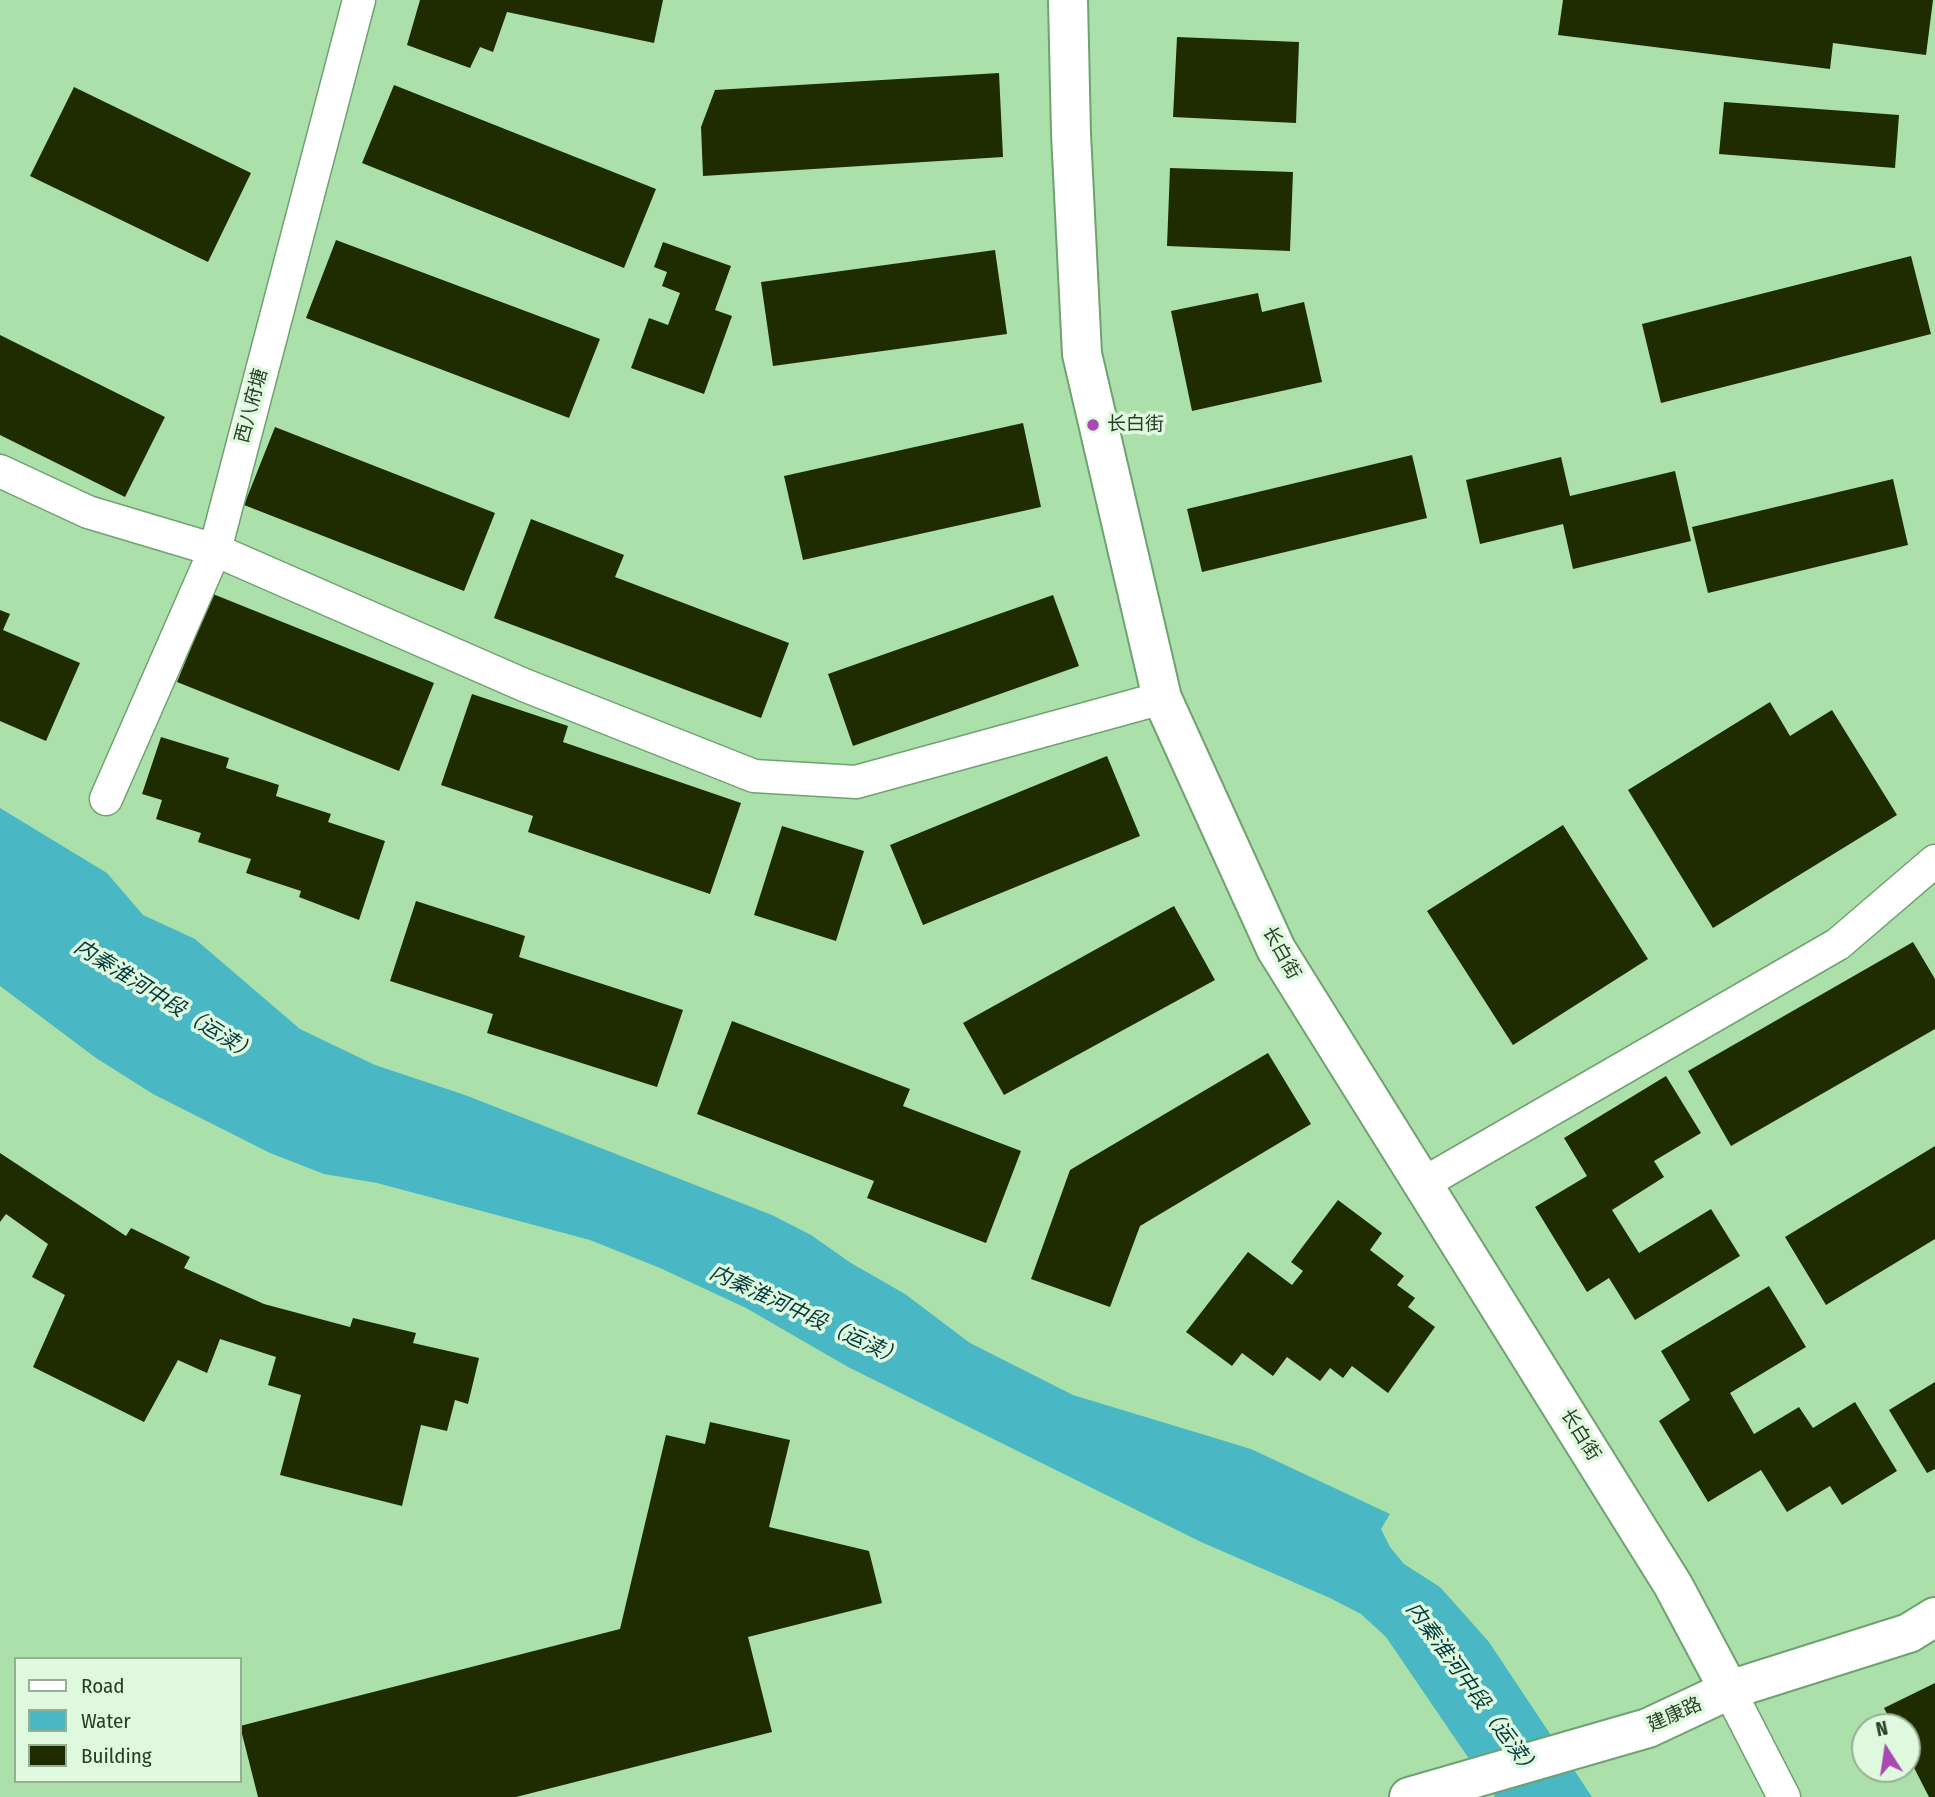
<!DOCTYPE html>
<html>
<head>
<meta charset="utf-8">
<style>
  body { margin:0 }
  #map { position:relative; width:1935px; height:1797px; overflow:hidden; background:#abe0ab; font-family:"Fira Sans Condensed",sans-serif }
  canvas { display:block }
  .legend { position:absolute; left:14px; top:1657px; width:228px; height:126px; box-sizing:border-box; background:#dff9de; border:2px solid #96ae96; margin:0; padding:9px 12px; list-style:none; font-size:21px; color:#293e29 }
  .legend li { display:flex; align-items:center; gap:14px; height:35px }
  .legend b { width:35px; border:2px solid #96ae96 }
  .north { position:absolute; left:1851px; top:1713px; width:70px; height:70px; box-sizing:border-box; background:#dff9de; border:2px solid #96ae96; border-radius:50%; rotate:348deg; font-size:19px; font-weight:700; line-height:28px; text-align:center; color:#293e29 }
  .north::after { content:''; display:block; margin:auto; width:24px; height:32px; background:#aa49b1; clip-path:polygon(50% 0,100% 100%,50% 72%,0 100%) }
</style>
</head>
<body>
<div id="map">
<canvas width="1935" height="1797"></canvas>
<ul class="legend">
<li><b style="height:9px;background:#fff"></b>Road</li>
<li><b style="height:19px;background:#49b8c4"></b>Water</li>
<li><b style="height:19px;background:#1f2c00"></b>Building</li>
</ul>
<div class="north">N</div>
</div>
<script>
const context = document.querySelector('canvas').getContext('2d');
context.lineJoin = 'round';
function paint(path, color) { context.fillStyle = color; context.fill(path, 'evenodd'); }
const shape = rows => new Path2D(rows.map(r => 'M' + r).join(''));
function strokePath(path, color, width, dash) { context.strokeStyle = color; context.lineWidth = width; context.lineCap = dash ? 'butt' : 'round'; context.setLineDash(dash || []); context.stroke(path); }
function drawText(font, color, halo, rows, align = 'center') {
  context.font = font + ' "Fira Sans Condensed","Noto Sans SC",sans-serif'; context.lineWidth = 7; context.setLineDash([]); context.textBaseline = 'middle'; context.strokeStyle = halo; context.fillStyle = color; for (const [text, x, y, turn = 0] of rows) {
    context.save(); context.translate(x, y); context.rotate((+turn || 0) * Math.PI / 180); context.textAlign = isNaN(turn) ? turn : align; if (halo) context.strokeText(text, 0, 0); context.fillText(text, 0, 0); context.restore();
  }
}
paint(shape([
  [0,808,107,873,143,915,195,939,300,1029,375,1065,465,1095,772,1215,811,1235,851,1263,905,1294,970,1343,1073,1395,1251,1449,1390,1514,1381,1529,1390,1547,1404,1564,1440,1587,1489,1642,1592,1797,1495,1797,1386,1637,1361,1614,1330,1598,1201,1542,848,1367,746,1308,660,1268,590,1240,377,1183,324,1174,270,1153,153,1094,96,1058,0,986]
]), '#49b8c4');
paint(shape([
  [420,0,663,0,654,43,507,12,493,52,480,47,470,68,407,45],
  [1563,0,1933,0,1926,55,1833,43,1830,69,1558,35],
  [1177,37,1299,42,1296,123,1173,117],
  [999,73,1003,157,703,176,701,127,715,90],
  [394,85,656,189,624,268,362,163],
  [74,87,251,173,208,262,30,176],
  [1724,102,1899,115,1895,168,1719,154],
  [1170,168,1293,172,1290,251,1167,246],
  [336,240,600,339,569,418,306,318],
  [663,242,731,266,715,310,732,316,704,394,631,368,649,318,668,325,680,293,662,286,667,272,654,267],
  [995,250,1007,334,773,366,761,282],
  [1911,256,1931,334,1661,403,1642,324],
  [1258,293,1262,312,1304,302,1322,382,1192,411,1171,311],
  [0,335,165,417,125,497,0,435],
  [1023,423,1041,507,803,560,784,476],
  [275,427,495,513,464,591,244,505],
  [1412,455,1427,518,1202,572,1187,509],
  [1561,457,1570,496,1675,471,1691,541,1573,569,1563,524,1480,544,1466,480],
  [1893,479,1908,545,1708,593,1692,527],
  [531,519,624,555,615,577,789,643,761,718,494,618],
  [213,594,434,683,399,771,177,682],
  [1053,595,1079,666,853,746,828,674],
  [0,610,10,614,3,630,80,663,46,741,0,721],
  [472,694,568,726,563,742,741,803,710,894,528,832,533,816,441,785],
  [1770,702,1790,736,1832,710,1897,815,1713,928,1628,790],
  [161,737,229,758,226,768,279,785,276,796,331,814,328,822,385,841,359,920,299,897,301,891,246,873,251,859,198,842,201,833,156,819,162,800,142,794],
  [1107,756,1140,836,923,925,890,845],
  [1563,825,1648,959,1513,1045,1427,911],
  [782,826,864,851,836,941,754,915],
  [416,901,525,936,519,957,683,1010,657,1087,487,1033,493,1014,390,981],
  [1174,906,1215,980,1004,1095,963,1023],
  [1913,942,1935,979,1935,1029,1731,1146,1688,1071],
  [732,1021,910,1089,903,1106,1021,1151,986,1243,867,1198,874,1181,697,1114],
  [1268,1053,1311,1124,1140,1226,1110,1307,1031,1279,1070,1170],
  [1666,1076,1701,1133,1654,1161,1664,1177,1612,1210,1639,1253,1711,1209,1740,1256,1635,1320,1609,1278,1587,1292,1535,1207,1587,1176,1564,1138],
  [1935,1146,1935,1239,1826,1305,1785,1237],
  [0,1153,126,1236,131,1228,190,1257,184,1268,264,1304,350,1327,353,1318,416,1333,413,1343,479,1358,468,1404,455,1400,447,1431,421,1425,402,1506,280,1475,301,1395,268,1385,276,1357,220,1339,207,1373,178,1360,144,1422,33,1367,65,1295,32,1277,48,1244,6,1214,0,1222],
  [1338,1200,1382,1233,1370,1250,1404,1276,1397,1285,1415,1298,1408,1307,1435,1327,1388,1393,1352,1366,1343,1378,1330,1368,1320,1381,1287,1357,1273,1376,1242,1353,1232,1366,1186,1332,1248,1252,1292,1285,1303,1271,1291,1262],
  [1769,1286,1806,1347,1730,1393,1754,1434,1799,1407,1813,1428,1855,1402,1897,1471,1842,1505,1830,1486,1787,1512,1761,1470,1708,1502,1659,1421,1690,1400,1661,1351],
  [1935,1382,1935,1469,1927,1473,1889,1410],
  [710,1422,790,1440,769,1527,869,1551,882,1603,748,1637,772,1732,516,1797,258,1797,240,1726,620,1629,666,1435,705,1444],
  [1935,1683,1935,1797,1929,1797,1907,1754,1907,1727,1894,1727,1884,1708]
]), '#1f2c00');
const street = shape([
  [0,471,88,512,215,550,524,685,754,776,856,782,1162,698],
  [106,799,215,550,359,0],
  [1424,1183,1838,944,1935,861],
  [1729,1690,1784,1797]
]);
const secondary = shape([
  [1068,0,1071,134,1082,354,1162,698,1276,949,1673,1585,1729,1690],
  [1409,1797,1648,1728,1729,1690,1909,1633,1935,1617]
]);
strokePath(street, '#6fa270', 35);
strokePath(secondary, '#6fa270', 42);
strokePath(street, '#fff', 32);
strokePath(secondary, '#fff', 38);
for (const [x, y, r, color] of [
  [1093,425,7,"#aa49b1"]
]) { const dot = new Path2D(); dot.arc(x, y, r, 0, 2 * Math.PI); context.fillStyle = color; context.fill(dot); strokePath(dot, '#dff9de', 2.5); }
drawText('19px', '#293e29', '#dff9de', [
  ["西八府塘",252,406,-75],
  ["长白街",1281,953,61],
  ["长白街",1580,1435,58],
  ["建康路",1675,1715,-24]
]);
drawText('19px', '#293e29', '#dff9de', [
  ["长白街",1107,425]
], 'left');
drawText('italic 21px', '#00373c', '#dff9de', [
  ["内秦淮河中段（运渎）",165,1001,32],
  ["内秦淮河中段（运渎）",806,1316,25],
  ["内秦淮河中段（运渎）",1472,1690,54]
]);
</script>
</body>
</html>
